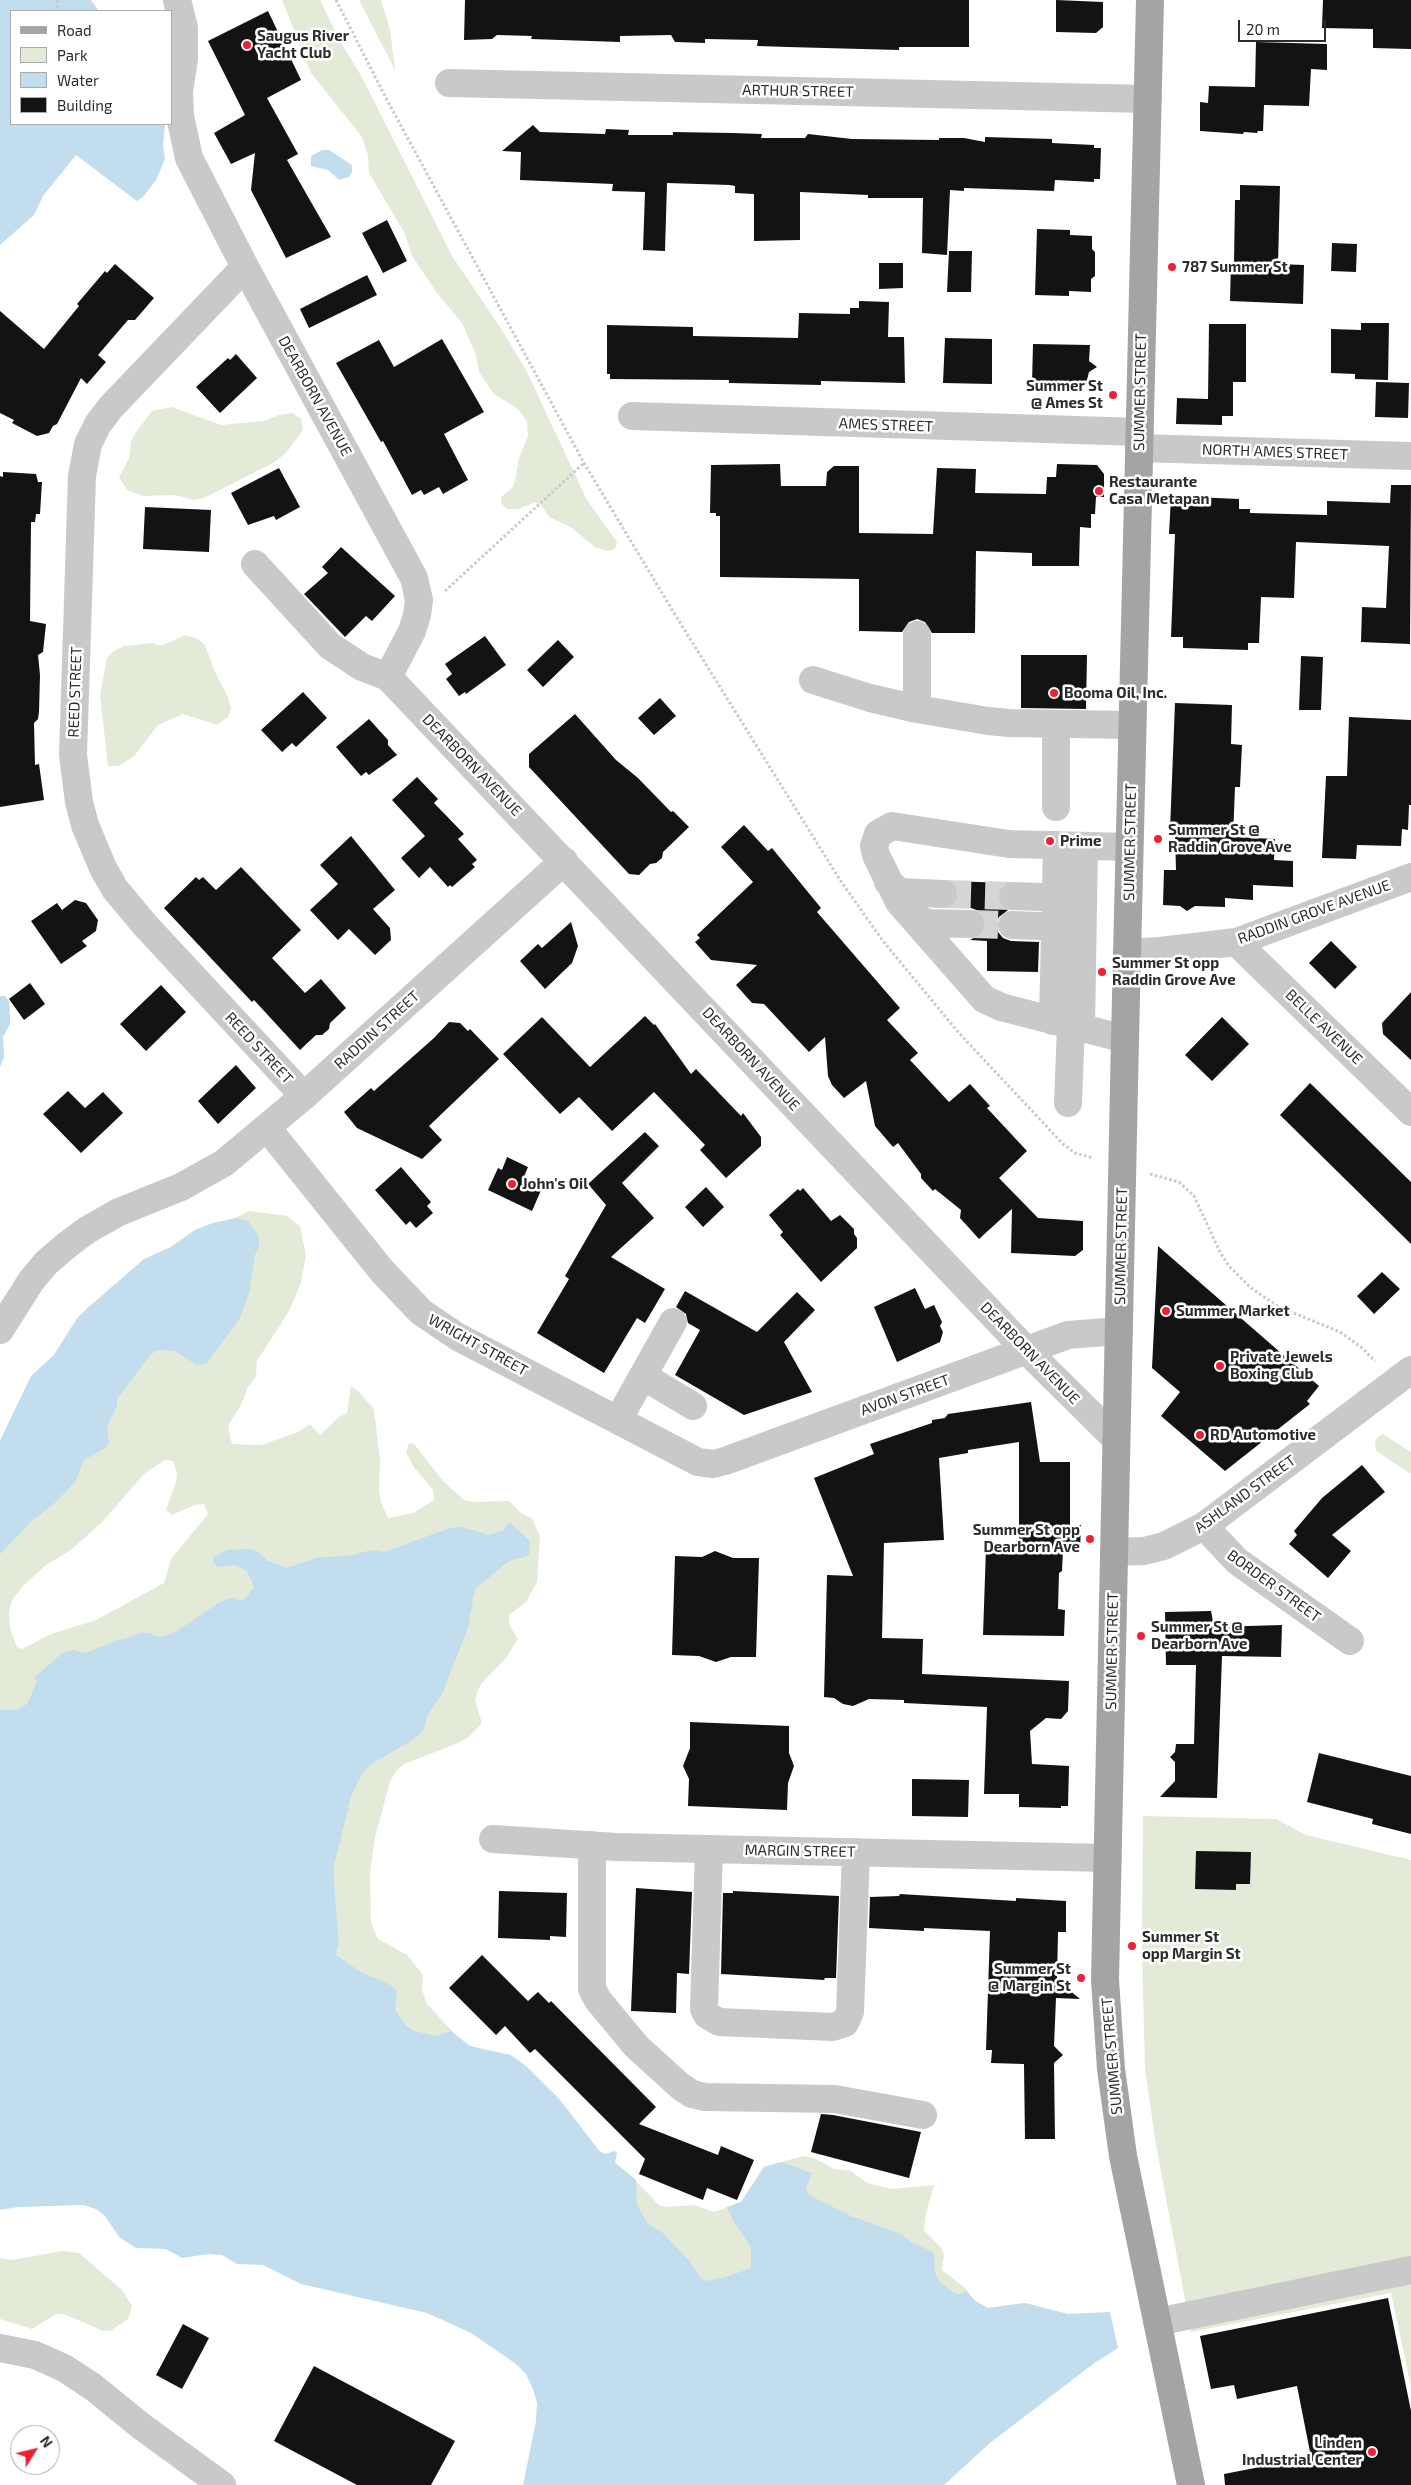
<!DOCTYPE html>
<html>
<head>
<meta charset="utf-8">
<style>
  body { margin:0 }
  #map { position:relative; width:1411px; height:2485px; overflow:hidden; background:#fff; font-family:"Exo 2",sans-serif }
  canvas { display:block }
  .legend { position:absolute; left:10px; top:10px; width:162px; height:115px; box-sizing:border-box; background:#fff; border:1px solid #ababab; margin:0; padding:6px 9px; list-style:none; font-size:15px; color:#2c2c2c }
  .legend li { display:flex; align-items:center; gap:10px; height:25px }
  .legend b { width:25px; border:1px solid #ababab }
  .north { position:absolute; left:10px; top:2425px; width:50px; height:50px; box-sizing:border-box; background:#fff; border:1px solid #ababab; border-radius:50%; rotate:54deg; font-size:14px; font-weight:700; line-height:20px; text-align:center; color:#2c2c2c }
  .north::after { content:''; display:block; margin:auto; width:18px; height:22px; background:#f12035; clip-path:polygon(50% 0,100% 100%,50% 72%,0 100%) }
  .scale { position:absolute; left:1238px; top:20px; width:88px; height:22px; box-sizing:border-box; border:2px solid #2c2c2c; border-top:0; padding-left:6px; font-size:15px; line-height:18px; white-space:nowrap; color:#2c2c2c; -webkit-text-stroke:4px #fff; paint-order:stroke }
</style>
</head>
<body>
<div id="map">
<canvas width="1411" height="2485"></canvas>
<ul class="legend">
<li><b style="height:6px;background:#a4a4a4"></b>Road</li>
<li><b style="height:14px;background:#e3ebd8"></b>Park</li>
<li><b style="height:14px;background:#c2dded"></b>Water</li>
<li><b style="height:14px;background:#131313"></b>Building</li>
</ul>
<div class="north">N</div>
<div class="scale">20 m</div>
</div>
<script>
const context = document.querySelector('canvas').getContext('2d');
context.lineJoin = 'round';
function paint(path, color) { context.fillStyle = color; context.fill(path, 'evenodd'); }
const shape = rows => new Path2D(rows.map(r => 'M' + r).join(''));
function strokePath(path, color, width, dash) { context.strokeStyle = color; context.lineWidth = width; context.lineCap = dash ? 'butt' : 'round'; context.setLineDash(dash || []); context.stroke(path); }
function drawText(font, color, halo, rows, align = 'center') {
  context.font = font + ' "Exo 2",sans-serif'; context.lineWidth = 5; context.setLineDash([]); context.textBaseline = 'middle'; context.strokeStyle = halo; context.fillStyle = color; for (const [text, x, y, turn = 0] of rows) {
    context.save(); context.translate(x, y); context.rotate((+turn || 0) * Math.PI / 180); context.textAlign = isNaN(turn) ? turn : align; if (halo) context.strokeText(text, 0, 0); context.fillText(text, 0, 0); context.restore();
  }
}
paint(shape([
  [282,0,320,0,340,41,363,79,452,256,502,330,527,372,587,500,617,542,615,549,608,551,595,547,572,528,549,517,541,505,535,502,519,509,507,509,501,503,501,497,512,488,515,481,519,458,528,436,527,421,518,409,494,394,479,372,476,355,462,323,437,293,412,256,404,232,369,173,368,155,362,137,311,73],
  [359,0,381,0,390,29,395,70],
  [172,407,221,425,264,421,279,415,293,413,301,419,303,430,285,454,273,463,204,498,194,500,175,495,143,496,127,490,119,477,129,458,131,441,136,432,152,411],
  [186,635,198,639,205,645,215,672,228,697,231,709,228,717,217,725,183,714,158,725,135,755,124,763,118,766,108,766,100,695,107,658,114,651,124,646,153,643,160,646],
  [249,1211,287,1216,300,1226,306,1255,301,1283,289,1311,257,1361,256,1376,248,1387,242,1403,228,1426,232,1444,261,1445,298,1432,310,1424,320,1435,339,1417,347,1413,351,1386,358,1391,374,1409,380,1460,379,1491,381,1502,388,1518,413,1513,434,1500,433,1490,413,1466,406,1452,409,1443,415,1445,443,1481,464,1500,473,1502,509,1501,522,1514,532,1518,540,1536,537,1582,526,1602,509,1615,509,1624,518,1639,506,1658,481,1684,478,1690,475,1701,482,1723,469,1737,456,1744,404,1764,396,1771,390,1782,375,1837,370,1873,371,1923,378,1939,407,1955,423,1975,422,1990,427,2004,463,2043,481,2051,510,2055,519,2060,560,2100,600,2152,606,2154,614,2151,617,2153,615,2163,628,2173,659,2205,667,2207,694,2205,714,2212,720,2210,741,2202,764,2167,803,2156,814,2158,834,2169,851,2171,867,2183,892,2189,934,2185,926,2214,924,2230,942,2249,944,2255,942,2270,964,2287,975,2301,988,2308,1025,2303,1068,2314,932,2388,0,1978,0,1441,31,1376,54,1355,72,1326,87,1308,144,1259,171,1247,195,1230,213,1223,232,1220],
  [165,1460,173,1461,177,1473,176,1482,166,1510,172,1515,194,1505,204,1504,208,1514,171,1559,164,1583,96,1620,51,1634,22,1649,17,1647,10,1628,9,1612,12,1600,23,1586,46,1565,71,1550,102,1522,145,1473],
  [1383,1434,1411,1452,1411,1474,1376,1451,1375,1444,1377,1437],
  [1143,1816,1276,1819,1306,1835,1411,1860,1411,2387,1391,2293,1191,2332,1156,2145,1145,2069,1142,1952],
  [63,2251,79,2253,123,2291,132,2306,128,2319,110,2331,103,2331,64,2314,56,2314,32,2329,0,2319,0,2258,12,2260]
]), '#e3ebd8');
paint(shape([
  [0,0,91,0,99,11,11,11,11,124,165,124,163,147,165,159,156,180,143,197,137,201,76,155,43,196,34,215,0,245],
  [322,150,329,150,352,165,352,172,349,177,339,180,328,170,311,166,311,156],
  [0,996,5,996,9,1001,10,1017,10,1024,3,1037,4,1057,0,1067],
  [236,1218,248,1221,259,1237,259,1246,255,1255,249,1293,240,1318,206,1364,197,1365,175,1351,159,1350,151,1354,117,1399,117,1406,107,1426,109,1442,105,1448,84,1460,75,1482,56,1502,33,1520,0,1554,0,1441,31,1376,54,1355,78,1317,144,1259,171,1247,195,1230,213,1223],
  [509,1522,529,1540,530,1551,528,1556,509,1561,475,1589,467,1631,442,1694,428,1714,423,1731,411,1741,371,1764,362,1774,351,1796,334,1865,334,1884,339,1941,336,1955,359,1971,391,1985,397,1991,395,2009,406,2026,414,2031,437,2036,451,2031,470,2046,510,2055,527,2067,560,2100,600,2152,606,2154,614,2151,617,2153,615,2163,636,2180,637,2204,647,2223,662,2232,691,2263,700,2277,706,2281,726,2277,751,2268,751,2247,734,2222,727,2207,741,2202,764,2167,781,2162,812,2173,806,2189,809,2195,851,2216,901,2234,911,2242,931,2251,934,2254,935,2273,940,2282,954,2293,960,2294,966,2291,975,2301,988,2308,1025,2303,1068,2314,1110,2312,1118,2348,1093,2364,990,2443,944,2485,523,2485,536,2421,537,2403,533,2389,526,2374,516,2364,471,2333,427,2313,301,2284,263,2265,237,2264,222,2255,209,2254,182,2258,166,2249,136,2248,119,2237,105,2216,96,2209,83,2205,18,2207,0,2210,0,1710,18,1710,28,1703,36,1683,35,1677,62,1653,73,1650,85,1653,107,1645,116,1640,128,1638,140,1633,149,1633,159,1637,172,1634,220,1602,234,1597,239,1601,245,1599,254,1587,247,1571,236,1565,220,1567,213,1564,214,1557,227,1550,251,1549,257,1551,267,1560,286,1568,316,1558,353,1555,371,1550,384,1552,450,1528,462,1527,490,1535,504,1530]
]), '#c2dded');
paint(shape([
  [465,0,969,0,969,47,899,47,899,50,788,47,757,46,758,40,705,39,705,43,675,42,671,35,620,36,620,42,531,39,532,36,497,35,492,39,464,40],
  [1056,0,1103,2,1103,27,1096,33,1056,32],
  [1323,0,1411,0,1411,49,1373,48,1373,29,1322,28],
  [268,11,301,80,267,98,298,154,287,160,331,237,286,258,251,190,255,153,231,164,214,133,245,115,208,41],
  [1256,42,1327,44,1327,70,1311,69,1309,106,1264,105,1263,131,1258,131,1257,133,1244,132,1243,134,1200,131,1200,102,1208,103,1209,86,1255,87],
  [533,125,540,132,605,134,606,129,629,130,628,135,673,135,673,132,732,133,762,134,761,138,805,138,808,134,852,139,939,140,939,138,964,138,985,142,985,137,1052,139,1052,143,1094,145,1094,148,1101,148,1100,179,1094,179,1094,182,1055,180,1054,191,964,188,964,191,950,190,947,255,922,253,923,198,868,198,868,195,800,192,800,240,754,241,754,194,735,193,735,186,730,185,667,183,665,251,643,250,645,192,612,191,613,184,520,180,521,152,502,151],
  [1240,185,1280,186,1278,264,1304,265,1303,304,1230,301,1231,262,1234,262,1235,200,1240,200],
  [387,220,407,261,383,273,362,233],
  [1037,229,1070,230,1070,235,1092,236,1092,249,1095,252,1095,276,1091,279,1091,292,1069,291,1069,296,1035,295],
  [1332,243,1357,244,1356,272,1331,271],
  [949,251,972,251,971,292,947,292],
  [879,263,903,263,903,288,879,289],
  [115,264,154,298,135,320,128,320,98,355,106,362,87,384,81,378,57,424,53,426,49,433,37,436,12,423,14,420,0,413,0,311,44,349,79,306,77,304,105,271,107,273],
  [367,275,377,295,309,328,300,309],
  [859,301,889,302,888,337,904,337,905,383,821,381,821,385,729,383,729,380,610,379,610,374,607,374,607,325,693,327,693,336,798,338,799,313,850,314,850,308,859,308],
  [1361,323,1389,323,1388,380,1355,379,1355,374,1331,373,1331,329,1361,330],
  [1209,324,1246,324,1246,382,1233,382,1233,416,1222,416,1222,425,1176,424,1177,398,1208,399],
  [945,338,992,339,992,384,943,383],
  [442,339,484,412,444,434,468,480,443,494,439,487,424,495,421,490,412,495,383,441,381,442,336,363,379,340,394,367],
  [1033,344,1090,345,1089,361,1097,367,1089,372,1086,384,1032,383],
  [236,354,257,378,220,413,196,387,228,358,230,360],
  [1376,382,1409,383,1408,418,1375,417],
  [780,464,781,486,826,486,827,472,834,466,859,466,859,533,933,534,937,468,976,469,975,493,1046,494,1047,477,1056,477,1057,464,1097,465,1104,474,1104,497,1096,497,1095,514,1091,514,1091,528,1080,527,1079,566,1032,566,1032,553,976,551,975,633,932,633,925,622,917,619,909,622,902,632,859,631,859,579,720,577,720,516,716,516,716,513,710,513,711,465],
  [279,468,300,507,276,520,274,516,248,525,231,493],
  [3,472,36,474,38,482,42,482,40,514,36,514,35,522,31,522,30,621,46,624,43,652,38,655,40,675,39,712,38,719,34,723,35,765,39,764,44,800,0,807,0,476,3,477],
  [1391,485,1411,485,1410,644,1361,642,1362,607,1386,608,1389,546,1296,542,1294,598,1261,597,1259,643,1248,643,1248,650,1183,648,1183,637,1171,637,1175,534,1169,534,1171,496,1239,499,1239,509,1250,509,1250,513,1327,515,1327,501,1390,503],
  [145,507,211,510,209,552,143,549],
  [341,547,395,596,372,621,366,616,345,637,304,594,328,573,322,567],
  [485,636,506,665,466,694,465,692,459,696,446,679,452,674,445,664],
  [558,640,574,657,543,687,527,670],
  [1021,655,1087,655,1086,709,1021,708],
  [1301,656,1323,657,1321,710,1299,710],
  [303,692,327,718,296,747,292,743,282,752,261,730],
  [660,698,676,716,654,735,638,718],
  [1175,703,1232,705,1231,744,1242,745,1240,787,1235,787,1233,837,1275,839,1274,860,1293,861,1293,887,1253,885,1253,900,1225,898,1225,907,1195,906,1187,911,1180,906,1163,905,1164,870,1176,870,1175,836,1170,830],
  [575,714,616,760,638,778,671,812,673,811,689,827,663,852,662,858,656,863,650,864,639,875,629,874,529,767,529,754],
  [1349,717,1411,720,1411,805,1409,805,1408,830,1402,829,1401,846,1357,845,1356,859,1322,858,1326,776,1347,776],
  [369,719,388,740,388,745,397,755,369,775,366,772,361,776,336,747],
  [417,777,438,799,434,803,464,834,458,839,477,860,472,864,475,867,452,887,450,885,448,887,430,867,419,878,401,858,425,836,392,800],
  [744,825,768,851,772,848,821,908,817,912,900,1008,887,1020,918,1053,910,1060,949,1102,970,1084,990,1106,987,1108,1027,1151,999,1178,1038,1218,1083,1221,1083,1250,1075,1256,1011,1253,1012,1209,979,1239,960,1218,961,1210,935,1189,933,1191,921,1178,921,1174,898,1143,893,1147,875,1126,866,1081,844,1098,832,1085,828,1076,825,1037,809,1052,764,1004,752,1003,736,985,757,965,711,960,695,942,700,938,697,935,753,882,721,847],
  [351,836,395,890,373,909,390,928,391,940,375,955,349,929,338,940,310,910,338,884,320,865],
  [241,867,301,930,272,958,305,993,321,979,346,1008,330,1023,329,1029,322,1035,316,1035,300,1050,254,1000,252,1002,164,908,196,877,199,880,203,877,216,890],
  [952,881,1005,883,1000,888,997,896,999,904,1008,910,999,917,996,924,998,932,1003,938,1011,941,1039,942,1038,972,987,971,987,941,970,940,984,932,986,925,984,917,979,911,971,908,950,908,956,903,959,895,957,887],
  [75,900,86,903,98,920,96,931,82,941,87,946,61,964,31,921,57,903,62,910],
  [571,922,578,946,572,963,545,989,520,961,538,944,542,948],
  [1331,941,1357,967,1335,989,1309,963],
  [30,983,45,1004,24,1020,9,999],
  [161,985,186,1012,146,1051,120,1024],
  [1411,992,1411,1060,1383,1034,1382,1023],
  [645,1016,654,1025,655,1024,691,1074,696,1069,741,1116,743,1113,761,1137,761,1146,726,1178,700,1150,705,1145,654,1092,612,1131,579,1097,560,1114,503,1054,542,1017,590,1067],
  [1222,1017,1249,1044,1212,1081,1185,1055],
  [449,1022,460,1023,468,1031,470,1029,499,1059,429,1126,442,1140,422,1159,357,1128,344,1112,371,1088,374,1091,434,1038],
  [236,1065,256,1088,218,1124,198,1101],
  [1310,1083,1411,1182,1411,1244,1280,1115],
  [68,1091,85,1108,103,1092,123,1113,81,1153,43,1114],
  [645,1132,659,1146,622,1183,654,1218,611,1257,665,1289,645,1323,637,1318,604,1373,537,1333,569,1279,565,1276,606,1205,588,1184],
  [507,1157,528,1167,523,1179,542,1188,532,1211,488,1190,498,1168,502,1170],
  [401,1167,431,1202,427,1206,433,1213,416,1228,410,1221,406,1225,375,1190],
  [706,1187,724,1207,703,1227,685,1207],
  [803,1188,831,1221,840,1215,854,1229,854,1234,857,1238,857,1248,821,1282,780,1235,783,1232,769,1215,798,1189,800,1191],
  [1158,1246,1319,1386,1307,1401,1310,1404,1225,1471,1161,1416,1180,1392,1152,1368],
  [1382,1272,1400,1289,1374,1314,1357,1296],
  [915,1288,925,1309,934,1305,942,1322,940,1326,943,1332,940,1342,897,1362,874,1307],
  [685,1291,757,1332,797,1292,815,1310,784,1342,812,1392,744,1415,675,1375,700,1330,688,1323,686,1314,676,1307],
  [1031,1402,1040,1462,1070,1462,1070,1525,1081,1525,1080,1550,1063,1550,1062,1571,1059,1573,1058,1609,1065,1610,1064,1636,983,1635,986,1548,1019,1549,1019,1442,968,1450,968,1453,939,1458,944,1540,884,1543,882,1638,923,1639,922,1674,1069,1681,1068,1711,1061,1719,1046,1718,1030,1731,1032,1764,1069,1766,1068,1806,1061,1806,1061,1808,1019,1807,1019,1794,984,1794,987,1707,904,1703,904,1700,869,1699,853,1706,843,1704,834,1698,824,1697,827,1575,853,1576,814,1478,874,1454,870,1444,932,1423,932,1420,945,1418,948,1414],
  [1362,1465,1385,1492,1332,1535,1351,1551,1328,1578,1289,1544,1297,1535,1294,1531,1322,1498],
  [715,1551,733,1558,759,1558,756,1657,731,1657,716,1662,699,1656,672,1655,675,1556,702,1557],
  [1211,1611,1214,1627,1282,1625,1281,1657,1222,1656,1217,1798,1160,1797,1175,1781,1175,1762,1170,1757,1175,1752,1176,1744,1194,1744,1196,1665,1166,1665,1165,1612],
  [690,1722,789,1726,789,1753,794,1766,788,1783,787,1810,688,1806,689,1779,683,1766,690,1748],
  [1319,1753,1411,1776,1411,1834,1372,1824,1373,1819,1307,1802],
  [912,1779,969,1780,968,1817,912,1816],
  [1196,1851,1251,1852,1250,1884,1236,1884,1236,1890,1195,1889],
  [636,1888,692,1892,689,1974,677,1973,676,2013,631,2011],
  [499,1891,567,1893,566,1937,550,1936,550,1940,498,1938],
  [733,1891,839,1896,836,1978,825,1978,824,1980,721,1974,723,1893,733,1893],
  [900,1894,1016,1901,1016,1898,1066,1901,1066,1932,1058,1932,1057,1980,1080,1999,1056,1998,1054,2046,1063,2055,1054,2063,1055,2139,1025,2139,1024,2064,991,2063,992,2050,986,2050,990,1931,924,1928,924,1931,869,1928,870,1897,899,1896],
  [482,1955,528,2001,538,1992,549,2003,551,2001,656,2107,639,2124,718,2155,721,2146,754,2160,737,2200,707,2188,703,2200,639,2174,645,2159,535,2049,530,2053,505,2026,496,2035,449,1988],
  [821,2114,833,2115,921,2132,909,2178,811,2152],
  [1388,2298,1411,2411,1411,2485,1225,2485,1224,2474,1311,2457,1297,2386,1237,2399,1234,2385,1211,2389,1200,2336],
  [183,2324,209,2338,182,2389,156,2375],
  [314,2366,455,2441,431,2485,357,2485,274,2441]
]), '#131313');
strokePath(shape([
  [943,894,1013,896],
  [970,924,1012,925]
]), '#d5d5d5', 28, [28, 14]);
strokePath(shape([
  [57,0,58,11],
  [336,0,387,100,584,463,674,613,840,880,883,941,958,1032,1063,1144,1075,1153,1093,1158],
  [445,591,584,463],
  [1150,1174,1179,1182,1194,1196,1220,1252,1229,1266,1251,1288,1279,1307,1340,1332,1361,1347,1375,1361]
]), '#c9c9c9', 3, [2.5, 2.5]);
strokePath(shape([
  [177,0,184,28,184,59,179,91,180,116,189,158,245,267,414,578,419,600,417,615,412,631,388,677],
  [449,83,1148,99],
  [245,267,111,407,98,424,88,444,82,476,73,755,79,802,85,825,103,868,115,889,145,925,304,1096],
  [632,416,1140,432],
  [1139,448,1411,456],
  [255,564,330,646,362,667,388,677,1027,1351,1116,1439],
  [813,680,870,698,917,709,988,721,1009,723,1132,725],
  [917,709,917,635],
  [1056,807,1056,724],
  [888,882,900,892,943,894],
  [1013,896,1040,897],
  [908,911,918,919,928,923,970,924],
  [1012,925,1039,926],
  [1236,942,1411,1112],
  [1127,953,1160,951,1236,942,1411,877],
  [1053,1021,1057,845],
  [1081,1028,1084,846],
  [1125,1039,1001,1007,984,999,899,902,876,855,874,846,878,834,892,826,1009,844,1129,847],
  [1068,1103,1071,1025],
  [268,1129,382,1271,421,1312,458,1337,698,1462,713,1464,725,1461,1068,1335,1119,1331],
  [0,1330,31,1281,46,1263,67,1245,87,1230,119,1212,181,1187,224,1163,304,1096,564,861],
  [643,1376,693,1406],
  [618,1420,673,1322],
  [1204,1526,1237,1561,1350,1641],
  [1114,1552,1144,1551,1164,1546,1204,1526,1411,1370],
  [493,1839,617,1847,1108,1858],
  [592,1845,592,1989,598,2000,636,2046,680,2086,692,2094,705,2097,835,2099,923,2115],
  [709,1849,704,2009,707,2015,719,2022,833,2027,845,2023,850,2012,856,1852],
  [1157,2322,1411,2270],
  [0,2348,35,2355,64,2368,93,2387,141,2426,222,2485]
]), '#c9c9c9', 28);
strokePath(shape([
  [1150,0,1125,1039,1105,1980,1111,2069,1123,2156,1191,2485]
]), '#a4a4a4', 28);
for (const [x, y, r, color] of [
  [247,45,5,"#f12035"],
  [1172,267,5,"#f12035"],
  [1113,395,5,"#f12035"],
  [1099,491,5,"#f12035"],
  [1054,693,5,"#f12035"],
  [1158,839,5,"#f12035"],
  [1050,841,5,"#f12035"],
  [1102,972,5,"#f12035"],
  [512,1184,5,"#f12035"],
  [1166,1311,5,"#f12035"],
  [1220,1366,5,"#f12035"],
  [1200,1435,5,"#f12035"],
  [1090,1539,5,"#f12035"],
  [1141,1636,5,"#f12035"],
  [1132,1946,5,"#f12035"],
  [1081,1978,5,"#f12035"],
  [1372,2452,5,"#f12035"]
]) { const dot = new Path2D(); dot.arc(x, y, r, 0, 2 * Math.PI); context.fillStyle = color; context.fill(dot); strokePath(dot, '#fff', 2); }
drawText('bold 15px', '#2c2c2c', '#fff', [
  ["Saugus River",257,36],
  ["Yacht Club",257,53],
  ["787 Summer St",1182,267],
  ["Summer St",1103,386,"right"],
  ["@ Ames St",1103,403,"right"],
  ["Restaurante",1109,482],
  ["Casa Metapan",1109,499],
  ["Booma Oil, Inc.",1064,693],
  ["Summer St @",1168,830],
  ["Raddin Grove Ave",1168,847],
  ["Prime",1060,841],
  ["Summer St opp",1112,963],
  ["Raddin Grove Ave",1112,980],
  ["John's Oil",522,1184],
  ["Summer Market",1176,1311],
  ["Private Jewels",1230,1357],
  ["Boxing Club",1230,1374],
  ["RD Automotive",1210,1435],
  ["Summer St opp",1080,1530,"right"],
  ["Dearborn Ave",1080,1547,"right"],
  ["Summer St @",1151,1627],
  ["Dearborn Ave",1151,1644],
  ["Summer St",1142,1937],
  ["opp Margin St",1142,1954],
  ["Summer St",1071,1969,"right"],
  ["@ Margin St",1071,1986,"right"],
  ["Linden",1362,2443,"right"],
  ["Industrial Center",1362,2460,"right"]
], 'left');
drawText('15px', '#2c2c2c', '#fff', [
  ["ARTHUR STREET",798,91,1],
  ["SUMMER STREET",1140,392,-89],
  ["DEARBORN AVENUE",315,396,61],
  ["AMES STREET",886,425,2],
  ["NORTH AMES STREET",1275,452,2],
  ["REED STREET",75,692,-88],
  ["DEARBORN AVENUE",472,765,46],
  ["SUMMER STREET",1130,842,-89],
  ["RADDIN GROVE AVENUE",1314,912,-20],
  ["BELLE AVENUE",1324,1027,44],
  ["RADDIN STREET",377,1030,-42],
  ["REED STREET",259,1048,47],
  ["DEARBORN AVENUE",751,1059,47],
  ["SUMMER STREET",1121,1246,-89],
  ["WRIGHT STREET",478,1345,29],
  ["DEARBORN AVENUE",1030,1353,46],
  ["AVON STREET",905,1395,-20],
  ["ASHLAND STREET",1245,1494,-36],
  ["BORDER STREET",1274,1586,36],
  ["SUMMER STREET",1112,1651,-89],
  ["MARGIN STREET",800,1851,1],
  ["SUMMER STREET",1112,2056,-95]
]);
</script>
</body>
</html>
